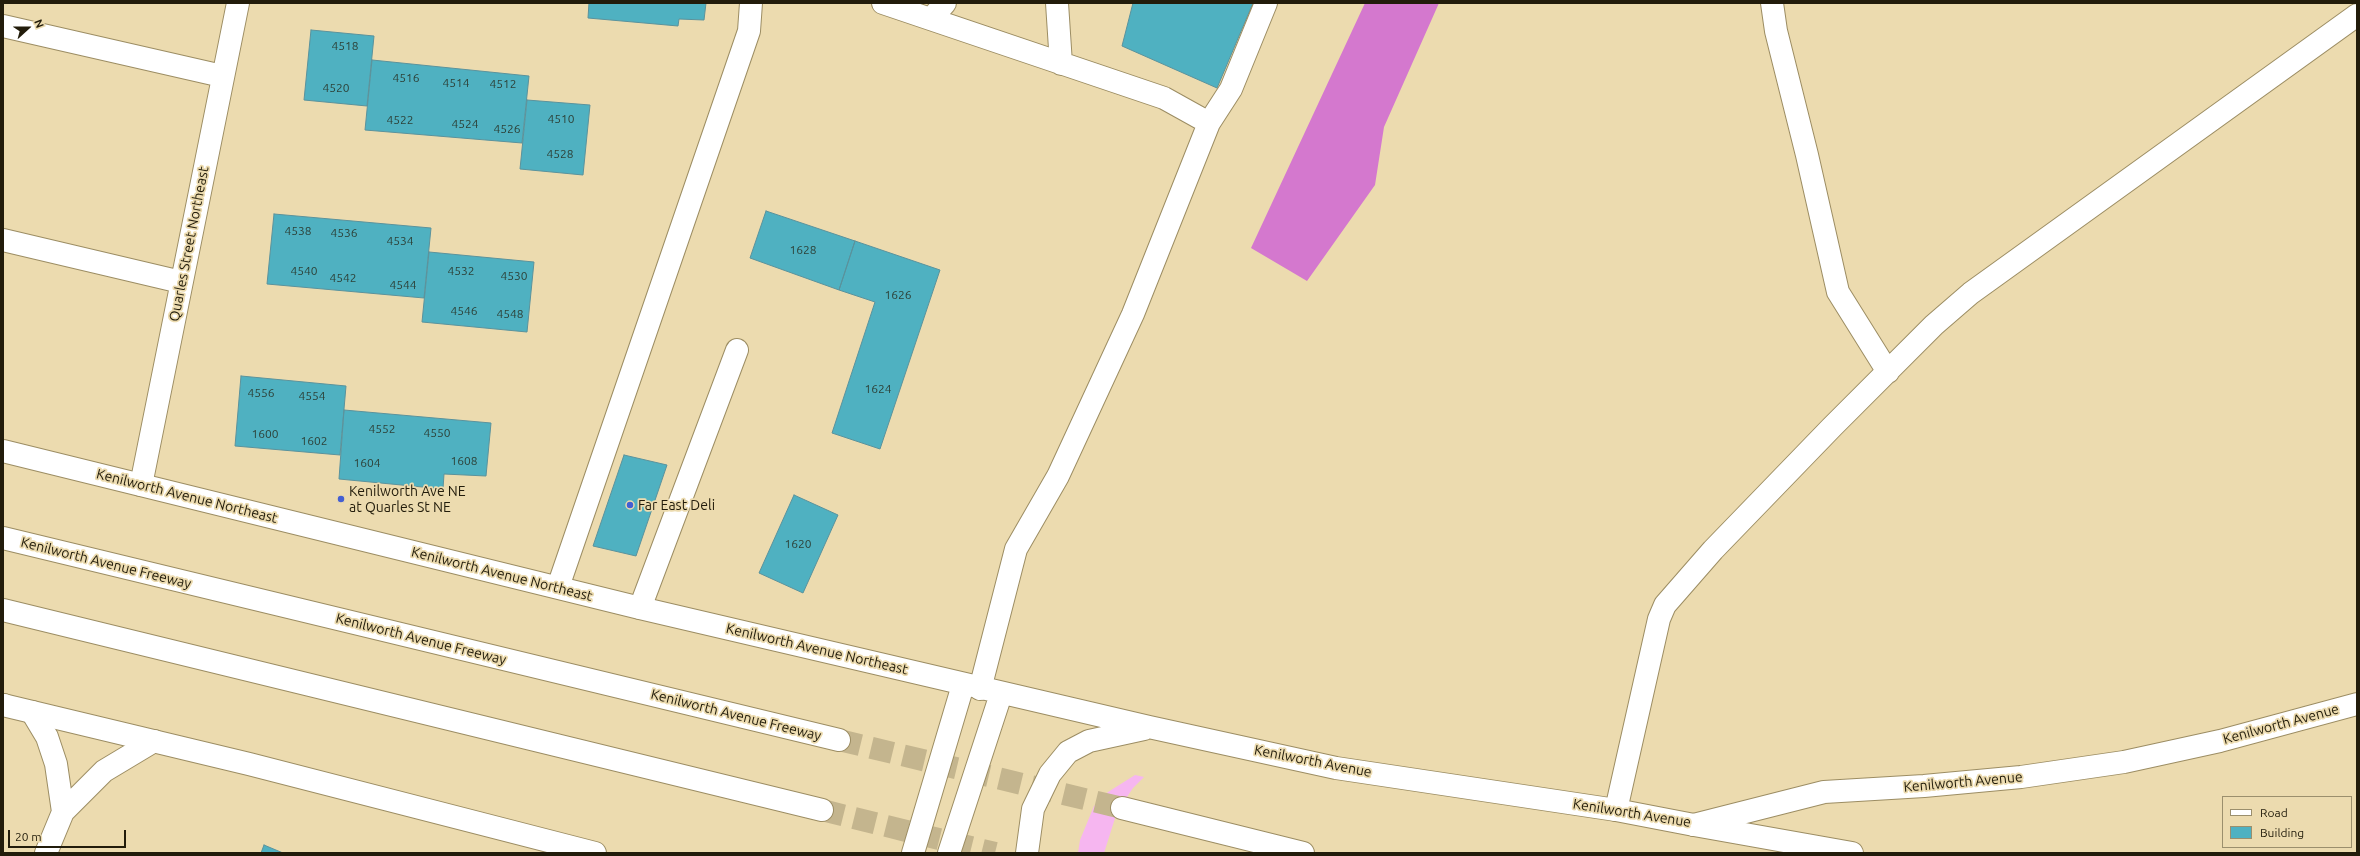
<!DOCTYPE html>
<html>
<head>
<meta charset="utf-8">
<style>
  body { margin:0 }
  #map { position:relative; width:2360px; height:856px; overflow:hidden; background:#ecdbaf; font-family:Ubuntu,sans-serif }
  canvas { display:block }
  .frame { position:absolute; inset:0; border:4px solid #221c0b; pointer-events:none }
  .legend { position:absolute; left:2222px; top:796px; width:130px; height:52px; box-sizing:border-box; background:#ecdbaf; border:1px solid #9b8f6d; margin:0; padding:5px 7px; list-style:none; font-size:12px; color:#221c0b }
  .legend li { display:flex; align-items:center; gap:8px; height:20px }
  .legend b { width:20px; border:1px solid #9b8f6d }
  .north { position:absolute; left:8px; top:8px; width:40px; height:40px; -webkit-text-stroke:3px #ecdbaf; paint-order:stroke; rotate:69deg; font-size:11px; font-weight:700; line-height:16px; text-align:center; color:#221c0b }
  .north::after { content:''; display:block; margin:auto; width:14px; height:18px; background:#221c0b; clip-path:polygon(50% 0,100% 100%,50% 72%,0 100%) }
  .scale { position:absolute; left:8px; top:830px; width:118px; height:18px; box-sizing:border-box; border:2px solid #221c0b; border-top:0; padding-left:5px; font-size:12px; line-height:14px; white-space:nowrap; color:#221c0b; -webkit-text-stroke:3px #ecdbaf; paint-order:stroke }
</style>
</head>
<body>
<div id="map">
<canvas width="2360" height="856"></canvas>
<div class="frame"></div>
<ul class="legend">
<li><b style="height:5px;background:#fff"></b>Road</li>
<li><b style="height:11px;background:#4fb1c1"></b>Building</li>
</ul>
<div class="north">N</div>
<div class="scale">20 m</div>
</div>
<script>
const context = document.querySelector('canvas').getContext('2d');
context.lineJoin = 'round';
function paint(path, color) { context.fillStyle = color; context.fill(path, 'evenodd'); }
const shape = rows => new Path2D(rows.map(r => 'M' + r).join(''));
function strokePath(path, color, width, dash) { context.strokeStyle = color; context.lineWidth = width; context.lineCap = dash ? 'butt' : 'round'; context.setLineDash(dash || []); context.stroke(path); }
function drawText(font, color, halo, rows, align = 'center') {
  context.font = font + ' Ubuntu,sans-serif'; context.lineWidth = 3.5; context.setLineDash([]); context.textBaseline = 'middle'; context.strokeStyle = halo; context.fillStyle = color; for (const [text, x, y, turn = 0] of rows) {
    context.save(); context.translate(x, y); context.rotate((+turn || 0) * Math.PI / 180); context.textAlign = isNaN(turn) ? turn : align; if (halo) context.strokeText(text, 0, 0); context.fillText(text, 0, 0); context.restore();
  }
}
paint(shape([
  [1135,775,1144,777,1133,788,1117,812,1104,853,1078,853,1080,840,1094,806,1108,792]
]), '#f6b6f0');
paint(shape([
  [1365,3,1439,3,1384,127,1375,185,1307,281,1251,248]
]), '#d478ce');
const building = shape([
  [589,3,706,3,704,20,679,19,678,26,588,18,589,3],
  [1133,3,1253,3,1217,88,1122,46,1133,3],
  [311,30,374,36,367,106,304,100,311,30],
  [372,60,529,76,522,143,365,130,372,60],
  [527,100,590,105,583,175,520,169,527,100],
  [766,211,855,241,839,290,750,258,766,211],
  [274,214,431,228,424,298,267,284,274,214],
  [855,241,940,270,880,449,832,433,875,302,839,290,855,241],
  [429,252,534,262,527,332,422,322,429,252],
  [241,376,346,386,340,455,235,446,241,376],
  [344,410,491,423,486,476,444,474,443,489,339,479,344,410],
  [624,455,667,465,636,556,593,546,624,455],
  [794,495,838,515,803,593,759,573,794,495],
  [264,845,283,853,261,853,264,845]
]);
paint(building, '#4fb1c1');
strokePath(building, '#5a929c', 1);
strokePath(shape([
  [839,740,1122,808],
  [822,810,995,853]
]), '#c4b58e', 22, [22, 11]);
const minor = shape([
  [883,3,1164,98,1209,123],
  [1057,3,1061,64],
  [1772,3,1776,31,1807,155,1838,292,1888,372],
  [931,19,945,3],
  [3,26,222,76],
  [3,240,181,282],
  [141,485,238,3],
  [558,587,749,31,751,3],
  [640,608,737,350],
  [980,689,1016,549,1058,476,1133,314,1209,123,1231,89,1266,3],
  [32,712,47,737,56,764,63,812],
  [1616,810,1659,619,1665,605,1713,550,1832,427,1934,325,1971,293,2357,15],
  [1694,825,1824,792,1924,786,2021,777,2124,762,2220,741,2357,704],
  [46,853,63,812,104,771,154,741]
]);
const major = shape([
  [3,451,640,608,1149,727,1336,768,1616,810,1694,825],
  [3,705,249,764,595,853],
  [913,853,963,685],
  [949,853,1001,694],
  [1027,853,1033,809,1050,774,1068,752,1089,741,1144,729]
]);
const highway = shape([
  [3,538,839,740],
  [3,610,822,810],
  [3,705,4,705],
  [1122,808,1303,853],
  [1694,825,1852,853]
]);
strokePath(minor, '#9c8d63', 24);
strokePath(major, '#9c8d63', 24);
strokePath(highway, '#9c8d63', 24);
strokePath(minor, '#fff', 22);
strokePath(major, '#fff', 22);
strokePath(highway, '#fff', 22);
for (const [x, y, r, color] of [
  [341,499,4,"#445fd2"],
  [630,505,4,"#445fd2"]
]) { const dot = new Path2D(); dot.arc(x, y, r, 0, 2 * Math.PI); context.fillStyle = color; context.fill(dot); strokePath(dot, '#ecdbaf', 1.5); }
drawText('12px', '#2d4138', null, [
  ["4518",345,46],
  ["4516",406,78],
  ["4514",456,83],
  ["4512",503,84],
  ["4520",336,88],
  ["4510",561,119],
  ["4522",400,120],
  ["4524",465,124],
  ["4526",507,129],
  ["4528",560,154],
  ["4538",298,231],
  ["4536",344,233],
  ["4534",400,241],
  ["1628",803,250],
  ["4540",304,271],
  ["4532",461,271],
  ["4530",514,276],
  ["4542",343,278],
  ["4544",403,285],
  ["1626",898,295],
  ["4546",464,311],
  ["4548",510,314],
  ["1624",878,389],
  ["4556",261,393],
  ["4554",312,396],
  ["4552",382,429],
  ["4550",437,433],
  ["1600",265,434],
  ["1602",314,441],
  ["1608",464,461],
  ["1604",367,463],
  ["1620",798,544]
]);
drawText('14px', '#221c0b', '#ecdbaf', [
  ["Quarles Street Northeast",189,244,-79],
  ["Kenilworth Avenue Northeast",187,496,14],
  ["Kenilworth Avenue Freeway",106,563,14],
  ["Kenilworth Avenue Northeast",502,574,14],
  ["Kenilworth Avenue Freeway",421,639,14],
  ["Kenilworth Avenue Northeast",817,649,13],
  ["Kenilworth Avenue Freeway",736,715,14],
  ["Kenilworth Avenue",2281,724,-15],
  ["Kenilworth Avenue",1313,761,11],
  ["Kenilworth Avenue",1963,782,-5],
  ["Kenilworth Avenue",1632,813,9]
]);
drawText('14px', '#221c0b', '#ecdbaf', [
  ["Kenilworth Ave NE",349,491],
  ["at Quarles St NE",349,507],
  ["Far East Deli",638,505]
], 'left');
</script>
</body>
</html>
